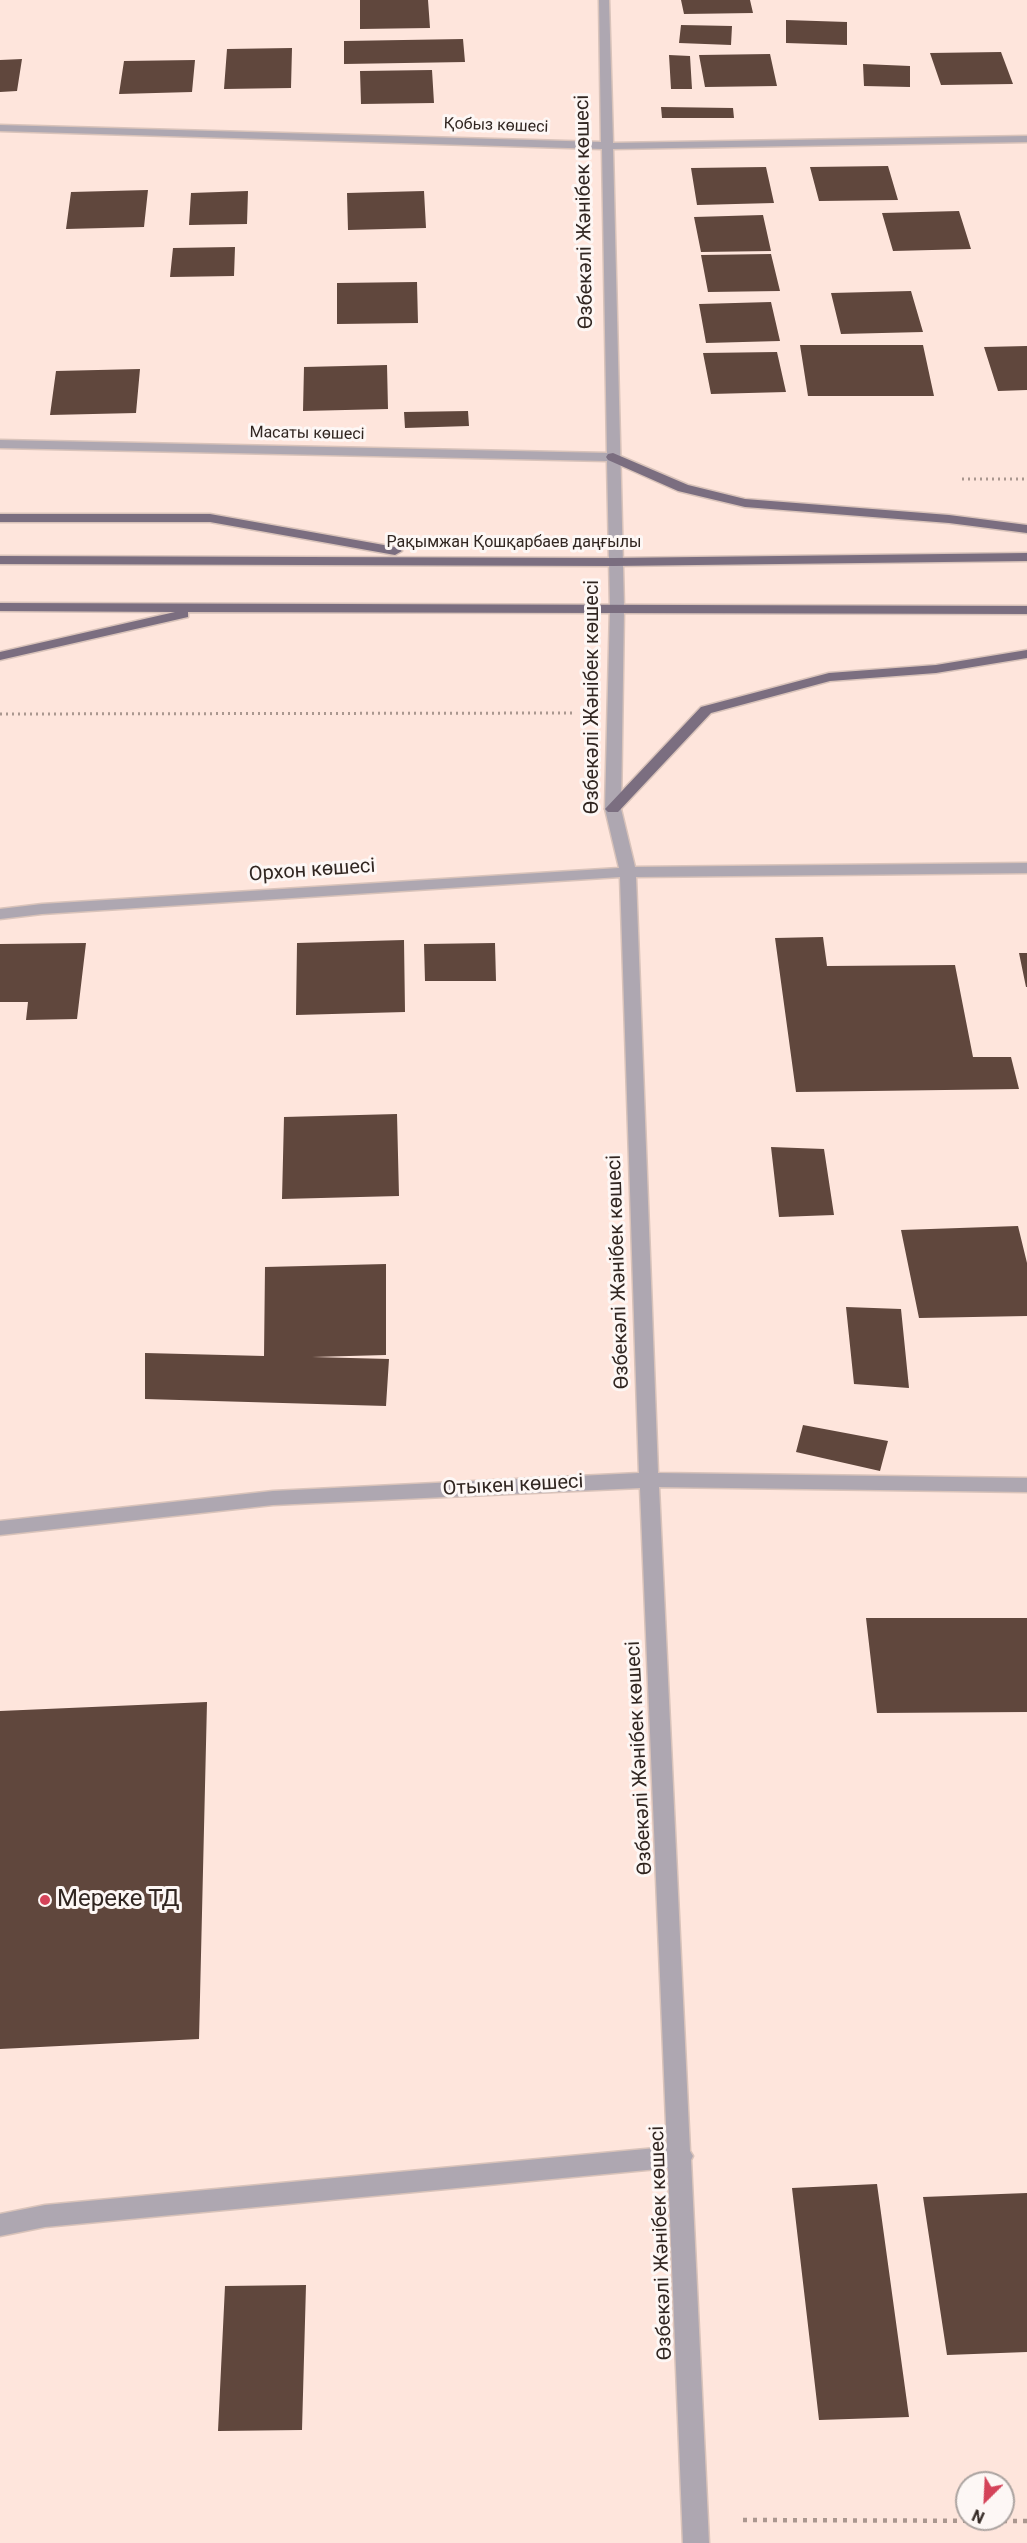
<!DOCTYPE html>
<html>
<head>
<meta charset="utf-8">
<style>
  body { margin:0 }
  #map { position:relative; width:1027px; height:2543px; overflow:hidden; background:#fee5dc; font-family:Roboto,sans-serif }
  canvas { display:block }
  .north { position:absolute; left:955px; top:2471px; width:60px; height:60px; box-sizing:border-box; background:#fdf7f5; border:2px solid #aba3a0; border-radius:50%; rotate:204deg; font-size:16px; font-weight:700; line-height:24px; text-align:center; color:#312621 }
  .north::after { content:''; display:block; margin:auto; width:21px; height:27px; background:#d44359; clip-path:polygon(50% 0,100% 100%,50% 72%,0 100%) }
</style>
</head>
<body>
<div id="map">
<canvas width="1027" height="2543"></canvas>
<div class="north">N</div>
</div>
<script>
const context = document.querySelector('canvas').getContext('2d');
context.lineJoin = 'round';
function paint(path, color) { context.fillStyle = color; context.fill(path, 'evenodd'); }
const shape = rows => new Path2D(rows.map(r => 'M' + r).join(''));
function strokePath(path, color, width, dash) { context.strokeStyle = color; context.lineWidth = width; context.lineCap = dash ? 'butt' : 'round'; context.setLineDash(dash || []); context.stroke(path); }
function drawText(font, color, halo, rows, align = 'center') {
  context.font = font + ' Roboto,sans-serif'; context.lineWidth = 6; context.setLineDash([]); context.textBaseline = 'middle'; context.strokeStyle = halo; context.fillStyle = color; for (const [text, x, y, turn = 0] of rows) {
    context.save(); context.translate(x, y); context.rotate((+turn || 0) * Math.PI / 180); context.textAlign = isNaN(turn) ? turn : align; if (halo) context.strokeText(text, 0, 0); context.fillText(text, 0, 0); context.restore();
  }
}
paint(shape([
  [360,0,428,0,430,28,360,29],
  [681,0,750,0,753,13,684,14],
  [786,20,847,22,847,45,786,43],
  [681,25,732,26,731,45,679,43],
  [463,39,465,62,344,64,344,41],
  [292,48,291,88,224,89,227,49],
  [1001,52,1013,84,941,85,930,53],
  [770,54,777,86,705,87,699,55],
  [669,55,690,56,692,89,671,89],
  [22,59,17,91,0,92,0,60],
  [195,60,192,92,119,94,124,61],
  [863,64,910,66,910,87,864,86],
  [432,70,434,103,361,104,360,71],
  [661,107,733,108,734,118,662,118],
  [888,166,898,200,819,201,810,167],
  [766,167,774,203,697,205,691,168],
  [148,190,144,227,66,229,71,192],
  [248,191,247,224,189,225,191,193],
  [424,191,426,228,348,230,347,193],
  [959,211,971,249,893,251,882,213],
  [763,215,771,251,701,252,694,217],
  [235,247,234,276,170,277,173,248],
  [771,254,780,291,708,292,701,255],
  [417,282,418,323,337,324,337,283],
  [911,291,923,332,841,334,831,293],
  [771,302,780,341,706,343,699,304],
  [800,345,923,345,934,396,808,396],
  [1027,346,1027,390,998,391,984,347],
  [777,352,786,392,711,394,703,353],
  [387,365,388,409,303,411,304,367],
  [140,369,136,413,50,415,56,371],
  [468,411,469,426,405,428,404,412],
  [823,937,827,966,955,965,973,1057,1011,1057,1019,1089,796,1092,775,938],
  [404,940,405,1012,296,1015,297,943],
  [86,943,77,1019,26,1020,28,1002,0,1002,0,944],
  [495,943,496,981,425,981,424,944],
  [1019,953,1027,953,1027,987,1026,987],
  [397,1114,399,1196,282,1199,284,1117],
  [771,1147,824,1149,834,1215,779,1217],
  [1018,1226,1027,1263,1027,1316,919,1318,901,1230],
  [386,1264,386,1355,312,1357,389,1359,386,1406,145,1399,145,1353,264,1356,265,1267],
  [846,1307,901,1309,909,1388,854,1384],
  [803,1425,888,1441,880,1471,796,1452],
  [866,1618,1027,1618,1027,1712,877,1713],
  [207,1702,199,2039,0,2049,0,1711],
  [877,2184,909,2417,819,2420,792,2188],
  [1027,2193,1027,2352,947,2355,923,2197],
  [306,2285,302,2430,218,2431,225,2286]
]), '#60473d');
const minor = shape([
  [599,0,609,0,613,143,1027,136,1027,142,613,149,624,608,621,809,635,867,1027,863,1027,873,636,877,658,1473,1027,1478,1027,1492,659,1487,690,2151,693,2156,691,2160,709,2543,683,2543,668,2168,45,2227,0,2236,0,2214,45,2205,667,2147,640,1488,273,1505,0,1535,0,1521,273,1491,639,1473,620,877,42,914,0,919,0,909,42,904,619,868,605,809,610,608,607,461,0,448,0,440,607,453,602,149,0,131,0,125,601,142,599,0]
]);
const major = shape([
  [613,453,688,485,745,499,949,515,1027,525,1027,533,949,523,745,507,678,491,608,460,606,457,608,454,613,453],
  [0,514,210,514,395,547,402,551,395,555,210,522,0,522,0,514],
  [1027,553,1027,561,614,566,0,564,0,556,614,558,1027,553],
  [0,603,1027,606,1027,614,188,612,188,617,0,660,0,652,175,612,0,611,0,603],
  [1027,650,1027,658,936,673,830,681,711,713,618,812,608,812,605,809,701,707,829,673,936,665,1027,650]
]);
strokePath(minor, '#d9c3ba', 3);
strokePath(major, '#d9c3ba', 3);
strokePath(shape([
  [962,479,1027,479],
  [0,714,572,713]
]), '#aa978f', 3, [2, 4]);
strokePath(shape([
  [743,2520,1027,2521]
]), '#aa978f', 4.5, [4, 6]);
paint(minor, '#aea7b1');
paint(major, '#7b6e80');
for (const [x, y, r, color] of [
  [45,1900,6,"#d44359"]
]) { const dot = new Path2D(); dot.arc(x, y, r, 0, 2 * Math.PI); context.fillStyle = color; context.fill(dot); strokePath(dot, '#fdf7f5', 2); }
drawText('16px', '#312621', '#fdf7f5', [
  ["Қобыз көшесі",496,126,2],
  ["Масаты көшесі",307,434,1],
  ["Рақымжан Қошқарбаев даңғылы",514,543]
]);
drawText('20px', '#312621', '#fdf7f5', [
  ["Өзбекәлі Жәнібек көшесі",585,212,-91],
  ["Өзбекәлі Жәнібек көшесі",593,697,-90],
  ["Орхон көшесі",312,871,-4],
  ["Өзбекәлі Жәнібек көшесі",619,1272,-92],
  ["Отыкен көшесі",513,1486,-3],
  ["Өзбекәлі Жәнібек көшесі",640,1758,-93],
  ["Өзбекәлі Жәнібек көшесі",662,2243,-92]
]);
drawText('24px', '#312621', '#fdf7f5', [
  ["Мереке ТД",57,1900]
], 'left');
</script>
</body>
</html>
